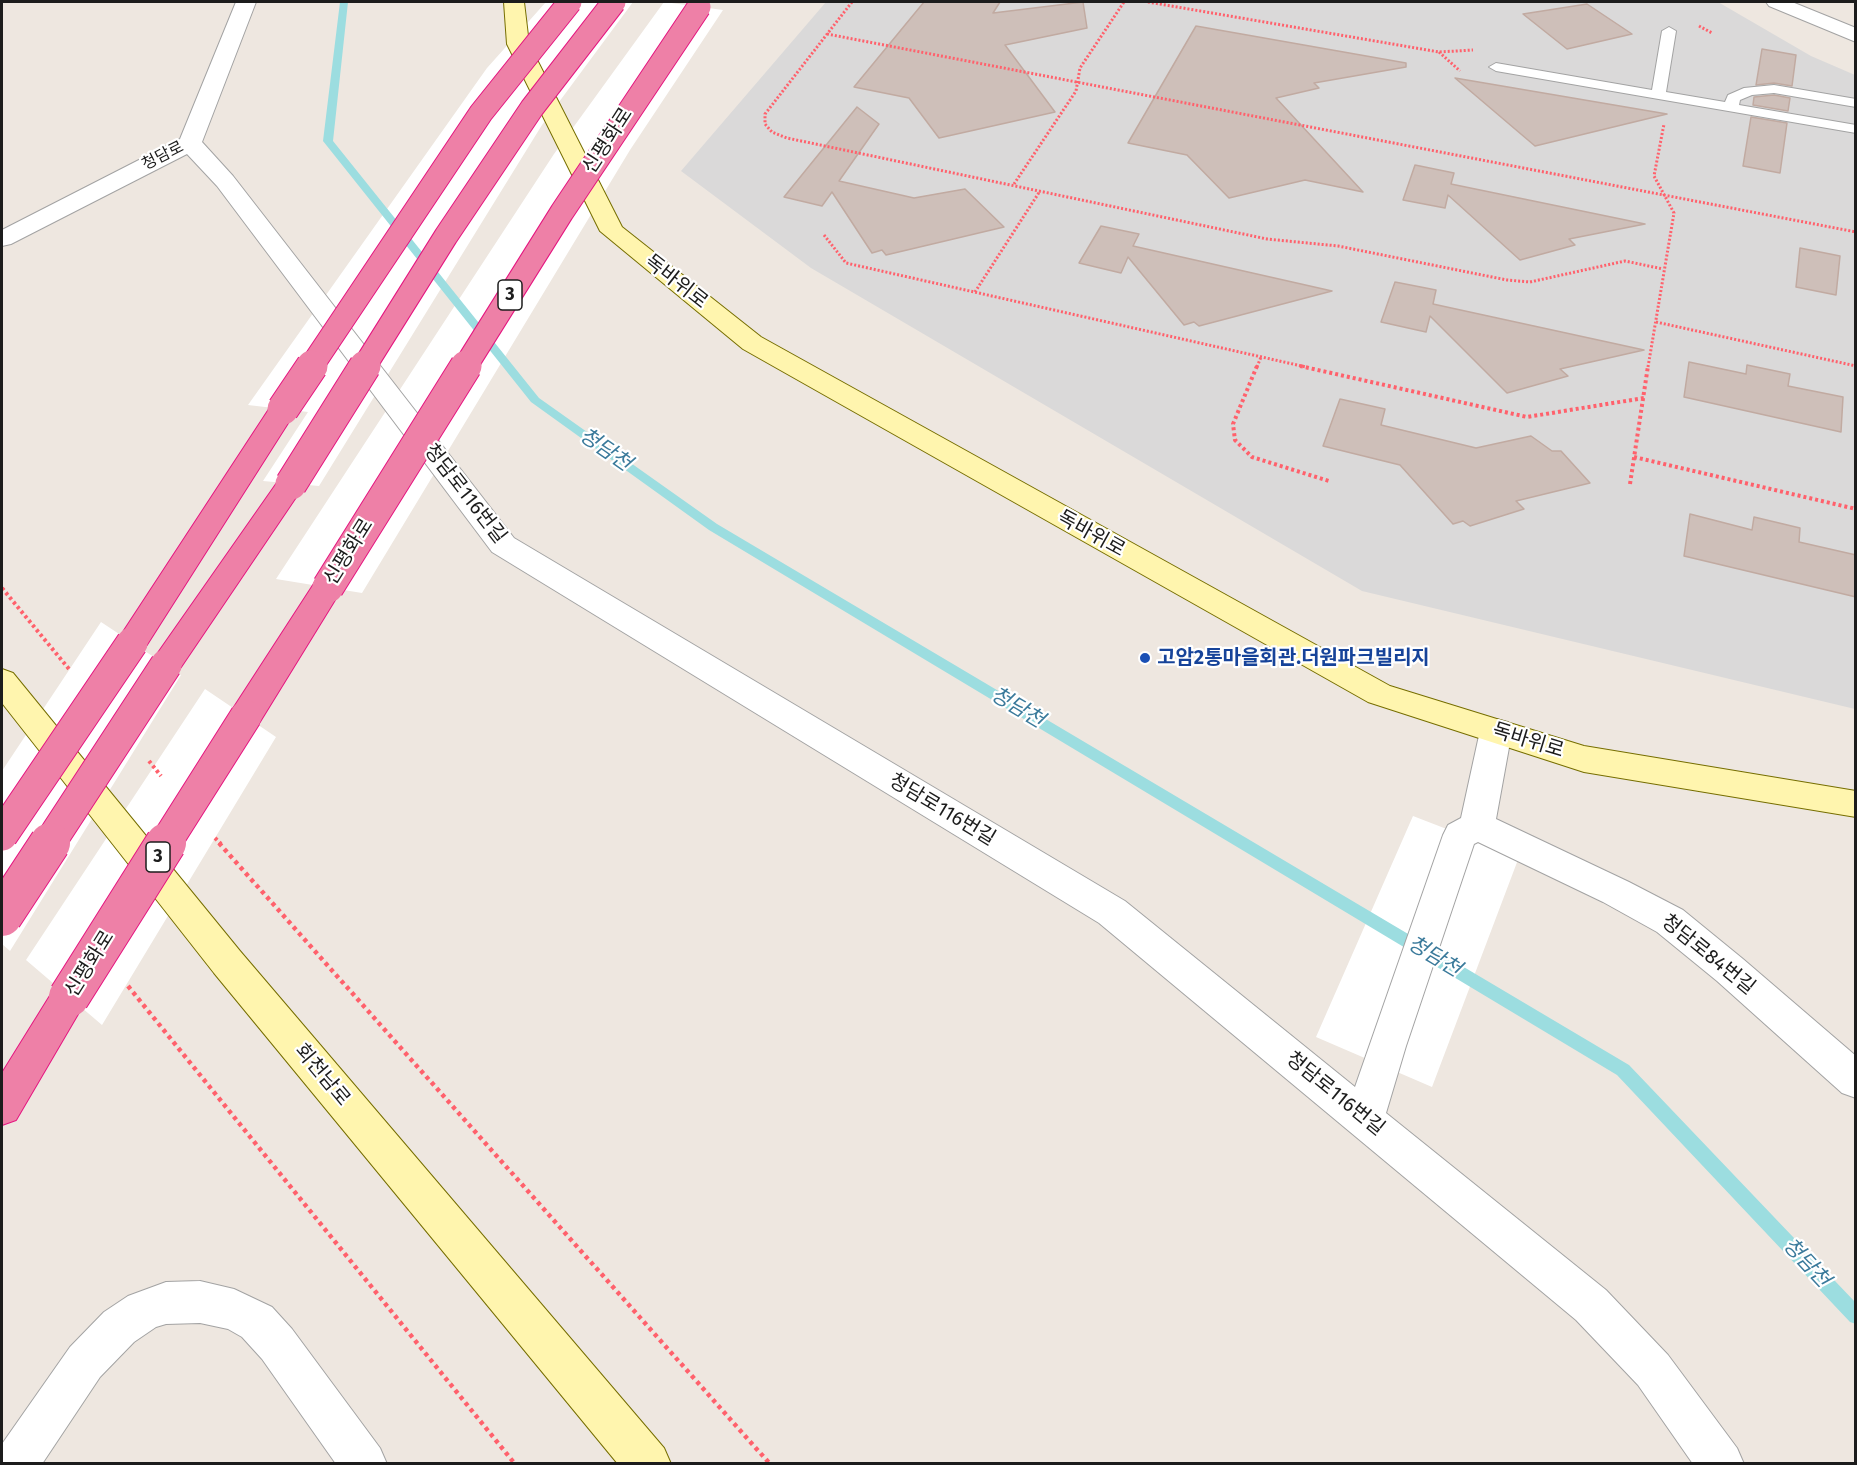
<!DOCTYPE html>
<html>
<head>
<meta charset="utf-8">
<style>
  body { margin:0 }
  #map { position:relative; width:1857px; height:1465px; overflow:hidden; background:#eee7e0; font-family:"Fira Sans",sans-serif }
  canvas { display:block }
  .frame { position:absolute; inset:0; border:3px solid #1c1c1c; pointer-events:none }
</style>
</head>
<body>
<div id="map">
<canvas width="1857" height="1465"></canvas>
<div class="frame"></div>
</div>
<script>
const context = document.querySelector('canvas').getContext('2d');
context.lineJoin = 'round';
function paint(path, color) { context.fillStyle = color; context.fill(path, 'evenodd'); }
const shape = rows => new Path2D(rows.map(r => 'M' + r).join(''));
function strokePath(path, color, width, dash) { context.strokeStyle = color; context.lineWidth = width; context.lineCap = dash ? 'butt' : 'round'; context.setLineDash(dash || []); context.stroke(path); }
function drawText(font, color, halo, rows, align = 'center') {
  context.font = font + ' "Fira Sans","Noto Sans KR",sans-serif'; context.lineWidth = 4.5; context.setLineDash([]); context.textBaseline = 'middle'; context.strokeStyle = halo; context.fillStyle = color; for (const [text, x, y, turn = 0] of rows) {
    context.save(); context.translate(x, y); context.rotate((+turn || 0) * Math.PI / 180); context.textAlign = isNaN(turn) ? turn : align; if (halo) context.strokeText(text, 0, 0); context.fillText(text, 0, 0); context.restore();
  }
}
paint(shape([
  [826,2,1718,2,1811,56,1855,75,1855,709,1362,591,811,268,681,171]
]), '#dad9d9');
paint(shape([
  [546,2,633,2,542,125,319,486,263,481,308,412,248,405,487,68],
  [664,2,723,10,630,150,362,593,276,579,554,154],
  [101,622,181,675,10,951,2,944,2,771],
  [205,689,276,737,102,1025,26,960],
  [1413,816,1519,857,1432,1087,1316,1037]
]), '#fff');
paint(shape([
  [340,2,348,2,333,141,539,398,717,524,1629,1065,1856,1303,1856,1324,1850,1322,1617,1075,709,530,531,402,323,141,340,2]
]), '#9cdde0');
const building = shape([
  [924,2,1000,2,993,13,1083,2,1087,28,1005,45,1055,112,939,138,909,98,854,87,924,2],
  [1587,4,1632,34,1567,49,1523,14,1587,4],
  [1196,26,1406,63,1406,67,1314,83,1319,88,1276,98,1363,192,1305,180,1229,198,1187,155,1128,143,1196,26],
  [1762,49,1796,55,1792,86,1774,83,1756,85,1762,49],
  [1455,78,1667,114,1535,146,1455,78],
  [1774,95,1790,98,1788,111,1753,105,1754,97,1774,95],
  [857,107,879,124,839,181,914,198,965,189,1004,227,886,255,882,250,872,253,832,192,822,206,784,197,857,107],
  [1751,117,1787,123,1780,173,1743,166,1751,117],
  [1415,165,1454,173,1451,184,1645,224,1569,239,1575,245,1520,260,1448,195,1445,208,1403,200,1415,165],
  [1101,226,1139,234,1133,246,1332,291,1199,326,1194,322,1184,325,1128,257,1121,273,1079,263,1101,226],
  [1800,248,1840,256,1836,295,1796,287,1800,248],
  [1395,282,1436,290,1433,304,1644,350,1560,369,1568,376,1507,393,1430,316,1426,332,1381,322,1395,282],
  [1689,362,1746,374,1747,365,1790,374,1788,386,1843,397,1841,432,1684,397,1689,362],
  [1340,399,1385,409,1381,425,1476,448,1531,436,1552,451,1561,451,1590,483,1516,501,1524,509,1470,526,1463,521,1453,524,1400,465,1323,446,1340,399],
  [1690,514,1752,530,1754,517,1800,528,1799,542,1856,555,1856,597,1684,556,1690,514]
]);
paint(building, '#cebfb9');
strokePath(building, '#c1aaa1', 1.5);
const lane = shape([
  [1669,27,1676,31,1666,92,1725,102,1728,95,1744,88,1774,85,1856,99,1856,107,1774,93,1752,95,1740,100,1739,105,1856,125,1856,133,1496,71,1489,67,1496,63,1652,90,1662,31,1669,27]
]);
const street = shape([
  [236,2,256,2,202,142,233,176,514,538,1125,901,1355,1087,1443,835,1448,825,1461,818,1480,731,1484,722,1496,719,1508,722,1512,731,1496,819,1629,882,1683,910,1743,959,1856,1056,1856,1098,1842,1093,1717,981,1657,932,1603,902,1478,842,1474,844,1406,1046,1386,1113,1606,1290,1668,1355,1737,1448,1744,1464,1693,1464,1638,1385,1576,1320,1099,923,492,552,217,186,187,154,11,244,2,246,2,230,180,139,236,2],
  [1766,2,1792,2,1856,28,1856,42,1769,6,1766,2],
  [200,1281,234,1289,272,1307,292,1329,380,1448,387,1464,336,1464,262,1359,242,1337,228,1329,200,1323,166,1324,156,1327,134,1342,100,1377,42,1464,2,1464,2,1444,70,1347,104,1312,128,1296,166,1282,200,1281]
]);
const secondary = shape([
  [504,2,524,2,529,44,622,227,761,337,1390,686,1584,746,1856,791,1856,817,1584,772,1368,702,743,349,600,231,507,44,504,2],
  [2,669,13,673,240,951,664,1448,671,1464,618,1464,214,973,2,703,2,669]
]);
const highway = shape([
  [283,400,293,403,297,409,143,651,132,654,121,651,116,643,121,635,273,403,283,400],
  [291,475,301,477,305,484,177,673,166,677,155,673,150,665,155,657,281,477,291,475],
  [328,576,339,579,343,587,258,725,246,728,234,725,230,716,234,707,317,579,328,576],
  [69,981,82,986,88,997,16,1120,2,1125,2,1073,56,986,69,981]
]);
strokePath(lane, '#a3a3a3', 2);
strokePath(street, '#a3a3a3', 2);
strokePath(secondary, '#766e00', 2);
strokePath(highway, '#e51580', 2);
strokePath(shape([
  [852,2,765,114,765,124,772,132,787,138,1267,239,1338,246,1507,280,1530,282,1625,261,1663,269],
  [1148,2,1439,52,1473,50],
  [1699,26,1712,33],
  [827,34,1856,232],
  [1439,52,1460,71],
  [1014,184,1076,91,1080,68,1124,2],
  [824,235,846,263,1306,367],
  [975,292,1040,191],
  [1656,322,1856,366],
  [1257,367,1261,357],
  [1648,367,1674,213,1654,176,1664,124]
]), '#ff616c', 3, [2, 2]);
strokePath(shape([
  [1257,366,1233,424,1235,440,1252,457,1329,481],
  [1300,366,1527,417,1644,398],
  [1634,457,1856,509],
  [1630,484,1648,366],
  [2,588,69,669],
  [149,761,161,776],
  [215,838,221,844]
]), '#ff616c', 4, [3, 3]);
strokePath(shape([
  [219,843,770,1464],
  [128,986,515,1464]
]), '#ff616c', 4.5, [4, 4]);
paint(lane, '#fff');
paint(street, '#fff');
paint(secondary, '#fff5ae');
paint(highway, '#ee80a7');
const highwayBridgeFar2 = shape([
  [311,367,481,113,570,2],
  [364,367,446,236,532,108,614,2],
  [465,367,562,212,699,7]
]);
const highwayBridgeFar1 = shape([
  [283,409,312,366],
  [291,484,365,366],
  [328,587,466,366],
  [2,835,132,643],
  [49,844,166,665],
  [165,844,246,716]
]);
const highwayBridge = shape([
  [2,916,50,843],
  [69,997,166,843]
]);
strokePath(highwayBridgeFar2, '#e51580', 25, []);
strokePath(highwayBridgeFar1, '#e51580', 33, []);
strokePath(highwayBridge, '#e51580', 42, []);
strokePath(highwayBridgeFar2, '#ee80a7', 23);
strokePath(highwayBridgeFar1, '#ee80a7', 31);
strokePath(highwayBridge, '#ee80a7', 40);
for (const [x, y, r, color] of [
  [1145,658,6,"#1a4fb4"]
]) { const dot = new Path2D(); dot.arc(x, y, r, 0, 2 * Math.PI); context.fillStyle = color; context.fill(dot); strokePath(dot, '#fff', 2); }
drawText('16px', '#1c1c1c', '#fff', [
  ["청담로",163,156,-27]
]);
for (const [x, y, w] of [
  [510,295,24],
  [158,857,24]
]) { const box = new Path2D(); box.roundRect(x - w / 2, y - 15, w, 30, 4.5); context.fillStyle = '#fff'; context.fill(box); strokePath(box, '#1c1c1c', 1.5); }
drawText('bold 18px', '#1c1c1c', null, [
  ["3",510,295],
  ["3",158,857]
]);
drawText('20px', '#1c1c1c', '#fff', [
  ["신평화로",608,141,-57],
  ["독바위로",676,282,38],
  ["청담로116번길",465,494,52],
  ["독바위로",1091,534,29],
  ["신평화로",349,552,-58],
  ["독바위로",1528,741,17],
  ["청담로116번길",942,810,31],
  ["청담로84번길",1708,955,39],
  ["신평화로",90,964,-58],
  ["회천남로",322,1075,50],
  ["청담로116번길",1335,1094,39]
]);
drawText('bold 20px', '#164399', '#fff', [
  ["고암2통마을회관.더원파크빌리지",1157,658]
], 'left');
drawText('italic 21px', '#3a7a9b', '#fff', [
  ["청담천",605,450,35],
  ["청담천",1017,708,31],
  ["청담천",1434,957,31],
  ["청담천",1806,1263,47]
]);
</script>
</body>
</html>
